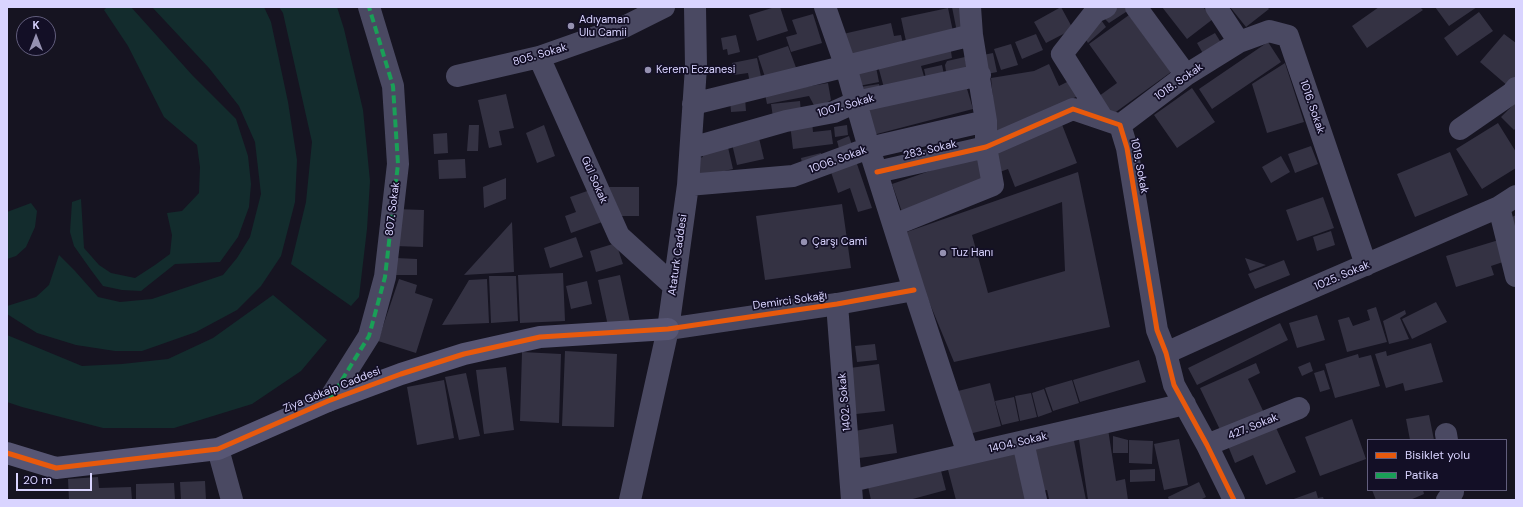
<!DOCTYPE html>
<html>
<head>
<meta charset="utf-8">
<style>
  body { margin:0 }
  #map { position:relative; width:1523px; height:507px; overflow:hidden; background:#161421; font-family:"DM Sans",sans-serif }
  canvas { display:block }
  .frame { position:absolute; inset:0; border:8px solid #d9d4ff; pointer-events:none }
  .legend { position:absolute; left:1367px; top:439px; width:140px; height:52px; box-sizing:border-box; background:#130f26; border:1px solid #625e7d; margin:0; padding:5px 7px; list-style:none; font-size:12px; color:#d9d4ff }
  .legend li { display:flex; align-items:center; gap:8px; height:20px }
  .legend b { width:20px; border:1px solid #625e7d }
  .north { position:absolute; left:16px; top:16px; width:40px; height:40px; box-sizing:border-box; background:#130f26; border:1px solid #625e7d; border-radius:50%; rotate:0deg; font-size:11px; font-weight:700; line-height:16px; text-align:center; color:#d9d4ff }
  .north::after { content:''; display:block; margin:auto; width:14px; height:18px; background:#9591b1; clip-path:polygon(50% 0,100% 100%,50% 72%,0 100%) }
  .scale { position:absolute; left:16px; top:473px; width:76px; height:18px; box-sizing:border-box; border:2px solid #d9d4ff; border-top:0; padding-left:5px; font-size:12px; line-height:14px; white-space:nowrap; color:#d9d4ff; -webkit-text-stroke:3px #130f26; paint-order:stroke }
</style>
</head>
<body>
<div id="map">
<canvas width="1523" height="507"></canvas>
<div class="frame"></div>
<ul class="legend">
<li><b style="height:5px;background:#e8590c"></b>Bisiklet yolu</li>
<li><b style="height:5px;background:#1a9f57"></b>Patika</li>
</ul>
<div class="north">K</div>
<div class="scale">20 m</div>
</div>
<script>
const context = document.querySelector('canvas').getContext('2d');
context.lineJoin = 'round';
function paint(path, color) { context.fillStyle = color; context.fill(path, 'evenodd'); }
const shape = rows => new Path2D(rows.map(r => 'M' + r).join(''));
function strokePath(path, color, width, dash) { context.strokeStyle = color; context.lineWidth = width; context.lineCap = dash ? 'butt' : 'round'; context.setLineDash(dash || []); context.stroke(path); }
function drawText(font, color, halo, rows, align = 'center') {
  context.font = font + ' "DM Sans",sans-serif'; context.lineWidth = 3.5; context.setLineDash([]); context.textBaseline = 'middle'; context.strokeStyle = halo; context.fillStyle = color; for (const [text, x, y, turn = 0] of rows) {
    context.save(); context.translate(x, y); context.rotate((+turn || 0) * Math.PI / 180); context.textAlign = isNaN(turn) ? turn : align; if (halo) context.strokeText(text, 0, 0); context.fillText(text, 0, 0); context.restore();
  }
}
paint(shape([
  [107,7,131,7,193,76,236,119,248,156,251,184,249,207,238,237,220,262,175,264,141,291,122,290,103,286,91,270,74,246,70,232,72,202,81,199,84,248,99,265,111,273,135,278,155,265,170,254,172,235,167,213,182,211,199,193,200,167,197,145,164,117,128,46,104,10],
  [152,7,264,7,271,22,288,102,297,160,295,202,281,256,261,286,237,310,196,332,142,351,115,351,76,345,37,333,7,314,7,306,36,297,49,285,59,255,75,271,98,297,120,302,152,299,223,275,237,258,250,237,261,194,255,142,239,106,209,68],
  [279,7,337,7,344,29,363,110,370,181,367,229,359,297,351,306,291,264,306,202,312,142,283,13],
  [31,203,37,211,35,227,26,247,16,256,7,259,7,212],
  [273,295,327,340,301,371,252,404,174,428,103,428,22,407,7,402,7,335,82,366,122,364,168,359,213,338]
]), '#132c2d');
paint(shape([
  [775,7,780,7,788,31,757,41,749,15],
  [952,7,965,7,969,30,957,32],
  [1061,7,1073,29,1046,43,1034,22],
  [1114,7,1128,7,1129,10,1109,23,1100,14],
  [1162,7,1203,7,1213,19,1187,39],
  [1230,7,1267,7,1269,9,1246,27],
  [1379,7,1420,7,1423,10,1367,48,1352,26],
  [1435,7,1477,7,1449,26],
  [948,8,954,36,907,46,901,18],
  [1479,12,1493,31,1457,56,1444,38],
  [813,14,822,43,791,52,786,37,797,34,792,20],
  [1129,15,1171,72,1109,117,1095,99,1117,83,1089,44],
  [1099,17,1106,27,1088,43,1082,34],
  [891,23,894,36,901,35,904,48,849,60,843,34],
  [1215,33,1223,46,1205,57,1197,43],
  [1036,34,1043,50,1022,59,1015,42],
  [1504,34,1516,43,1516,78,1509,87,1480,62],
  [736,35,740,52,728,55,727,49,723,50,721,38],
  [1268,42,1281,62,1212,109,1199,89],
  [1011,44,1018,65,1001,70,994,49],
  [950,45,952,58,921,66,926,83,886,95,878,66],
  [788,46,798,73,767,83,758,56],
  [993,53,997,72,982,75,978,56],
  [965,57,968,74,947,78,945,65,947,61],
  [757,58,762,81,750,83,748,73,734,75,732,63],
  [1285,63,1304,122,1267,133,1252,84],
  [1049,64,1059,86,1071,80,1078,96,1034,117,996,132,991,78,1034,71],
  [942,65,945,79,927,83,924,69],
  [876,67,879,82,859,86,856,71],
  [965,82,973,109,873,135,865,108],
  [828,83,831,100,816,109,809,96,767,104,765,94],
  [879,84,881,95,862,98,860,87],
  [1192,88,1215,122,1177,148,1154,115],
  [506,94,514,128,499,131,502,145,489,148,478,100],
  [745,98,746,111,731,112,730,99],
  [800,101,801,113,773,117,771,104],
  [1516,102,1516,128,1514,130,1501,117],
  [812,121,813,132,831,130,833,144,793,149,790,124],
  [1061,122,1077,163,1015,187,1008,169,997,173,997,148],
  [1498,123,1516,152,1516,168,1482,189,1456,149],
  [469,125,479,125,478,151,467,151],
  [544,125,555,156,537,163,526,133],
  [847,125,848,135,835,137,834,127],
  [447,133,448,153,434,154,433,134],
  [849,136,853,148,840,152,837,141],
  [759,138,764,159,737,165,732,144],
  [727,143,733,169,698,177,694,159,703,157,701,149],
  [1311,146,1318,164,1295,173,1288,154],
  [1450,152,1468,195,1415,217,1397,174],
  [821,153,824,164,803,169,801,158],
  [979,154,989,182,902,212,892,184],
  [1281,156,1290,172,1271,183,1262,167],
  [465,159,466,178,439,179,438,160],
  [856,161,872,208,858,212,850,188,838,193,830,169],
  [1078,172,1110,327,954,362,901,234],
  [1062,202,1065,271,988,293,972,235],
  [506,178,506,199,484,208,483,187],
  [608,187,639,187,639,216,619,216],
  [593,189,605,221,571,233,565,216,576,212,570,197],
  [1323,197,1334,228,1297,241,1286,210],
  [842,204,851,268,765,280,756,216],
  [395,209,424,210,423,247,395,246],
  [1516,215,1516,234,1508,219],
  [512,222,514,272,464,275],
  [1331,231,1335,245,1317,251,1313,237],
  [576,237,583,257,550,268,544,248],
  [1502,239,1509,260,1491,266,1494,275,1456,287,1446,256],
  [616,243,623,264,596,272,590,251],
  [396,258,417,259,417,275,396,275],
  [1245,258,1266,265,1250,271],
  [1284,260,1290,275,1255,289,1248,274],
  [563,273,565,321,520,323,518,275],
  [620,275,630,322,608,326,598,280],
  [489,276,516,276,518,321,491,323],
  [399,279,417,285,415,293,433,299,416,353,378,341],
  [487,279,489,323,442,325,469,280],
  [587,281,592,304,571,309,566,286],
  [1436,302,1447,322,1412,339,1402,319],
  [1376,307,1387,342,1347,352,1338,320,1349,317,1353,326,1370,320,1367,310],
  [1405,310,1406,314,1400,318,1409,339,1389,344,1383,321],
  [1317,315,1325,340,1297,348,1289,323],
  [1280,323,1288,340,1197,385,1188,368],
  [1431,343,1443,382,1405,391,1403,383,1386,388,1375,354,1386,351,1387,356],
  [875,344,877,360,857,362,855,346],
  [565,351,617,354,614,427,562,426],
  [522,352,561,354,559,423,520,421],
  [1358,354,1359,358,1371,355,1380,386,1335,398,1325,364],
  [1139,360,1146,382,1080,402,1073,380],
  [1310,362,1313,371,1302,376,1298,367],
  [1256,363,1260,373,1248,379,1266,417,1223,436,1200,388],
  [879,364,885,411,856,414,850,368],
  [506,367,514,430,484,434,476,370],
  [1324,370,1330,389,1320,392,1314,373],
  [466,373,480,436,459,440,445,377],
  [444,380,454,438,417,445,407,387],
  [1072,380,1079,403,1053,411,1045,388],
  [990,383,1001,426,969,434,958,391],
  [1044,389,1052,412,1038,417,1032,393],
  [1031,393,1037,417,1020,421,1015,396],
  [1014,397,1019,421,1002,425,995,401],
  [1429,415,1434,440,1410,440,1406,419],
  [1352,419,1366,459,1320,476,1305,437],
  [1273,421,1296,472,1266,485,1253,455,1235,463,1226,441],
  [893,424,897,453,859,458,855,431],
  [1108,429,1116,481,1125,479,1128,500,1088,500,1078,433],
  [1073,436,1086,500,1045,500,1049,499,1047,490,1036,492,1027,445],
  [1113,436,1128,440,1128,453,1113,453],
  [1179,439,1188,485,1164,490,1154,444],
  [1129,440,1153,441,1152,464,1129,463],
  [1013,447,1029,500,956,500,947,466],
  [939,463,946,490,909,500,871,500,867,482],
  [1155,469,1155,481,1130,482,1130,470],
  [98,477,99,488,131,487,132,500,69,500,68,479],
  [205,481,206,500,181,500,180,482],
  [1199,482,1206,497,1200,500,1169,500,1168,497],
  [174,483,175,500,136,500,136,484],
  [1372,490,1423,490,1424,494,1410,500,1376,500],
  [1316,491,1318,498,1323,497,1324,500,1291,500]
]), '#343243');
strokePath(shape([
  [825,7,846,67,869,148,914,290,968,454],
  [1136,7,1186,75],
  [1216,7,1239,42,1269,31,1288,36,1366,265],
  [539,57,619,236,674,286],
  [457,76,539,57,624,27,664,7],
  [693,104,972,35],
  [1103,119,1062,54,1095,12,1106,7],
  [1120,125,1186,75,1239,42],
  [1460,129,1512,93,1516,88],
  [691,148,786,121,834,112,856,102,980,75],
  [877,172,986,147,1073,109,1120,125,1127,148,1157,330,1166,353,1174,385,1207,445,1234,500],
  [688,185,793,176,869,148,986,121],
  [1499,207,1516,276],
  [894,225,993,185,986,147,986,121,972,35,970,7],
  [837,304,852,500],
  [668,329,837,304,914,290],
  [1166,353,1261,310,1499,207,1516,196],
  [328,401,369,336,385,277,398,164,393,86,369,7],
  [1446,434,1447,440],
  [1023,442,1036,500],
  [1207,445,1299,408],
  [218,449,232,500],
  [851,481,1185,404],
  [630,500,668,329,688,185,696,67,695,7],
  [1447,500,1453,492,1453,490]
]), '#4a4962', 22);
strokePath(shape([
  [7,453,56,468,218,449,328,401,401,374,464,354,540,337,668,329]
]), '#575674', 22);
strokePath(shape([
  [329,401,369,336,385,277,398,164,393,86,369,7]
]), '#1a9f57', 4, [8, 4]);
strokePath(shape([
  [877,172,986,147,1073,109,1120,125,1127,148,1157,330,1166,353,1174,385,1207,445,1234,500],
  [7,453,56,468,218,449,328,401,401,374,464,354,540,337,668,329,837,304,914,290]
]), '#e8590c', 5);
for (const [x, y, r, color] of [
  [571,26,4,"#9591b1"],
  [648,70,4,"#9591b1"],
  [804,242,4,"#9591b1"],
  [943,253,4,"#9591b1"]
]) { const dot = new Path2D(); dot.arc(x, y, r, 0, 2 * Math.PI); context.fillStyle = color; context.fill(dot); strokePath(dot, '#130f26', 1.5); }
drawText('11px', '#d9d4ff', '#130f26', [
  ["Adıyaman",579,20],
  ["Ulu Camii",579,33],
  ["Kerem Eczanesi",656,70],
  ["Çarşı Cami",812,242],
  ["Tuz Hanı",951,253]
], 'left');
drawText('11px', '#d9d4ff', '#130f26', [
  ["805. Sokak",540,55,-16],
  ["1018. Sokak",1179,82,-35],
  ["1007. Sokak",846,106,-16],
  ["1016. Sokak",1312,107,71],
  ["283. Sokak",930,150,-13],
  ["1006. Sokak",838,160,-20],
  ["1019. Sokak",1139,166,79],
  ["Gül Sokak",594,180,66],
  ["807. Sokak",393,209,-83],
  ["Ataturk Caddesi",678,255,-82],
  ["1025. Sokak",1342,276,-23],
  ["Demirci Sokağı",790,301,-8],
  ["Ziya Gökalp Caddesi",332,390,-22],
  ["1402. Sokak",845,402,-95],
  ["427. Sokak",1253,427,-22],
  ["1404. Sokak",1018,443,-13]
]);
</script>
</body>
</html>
